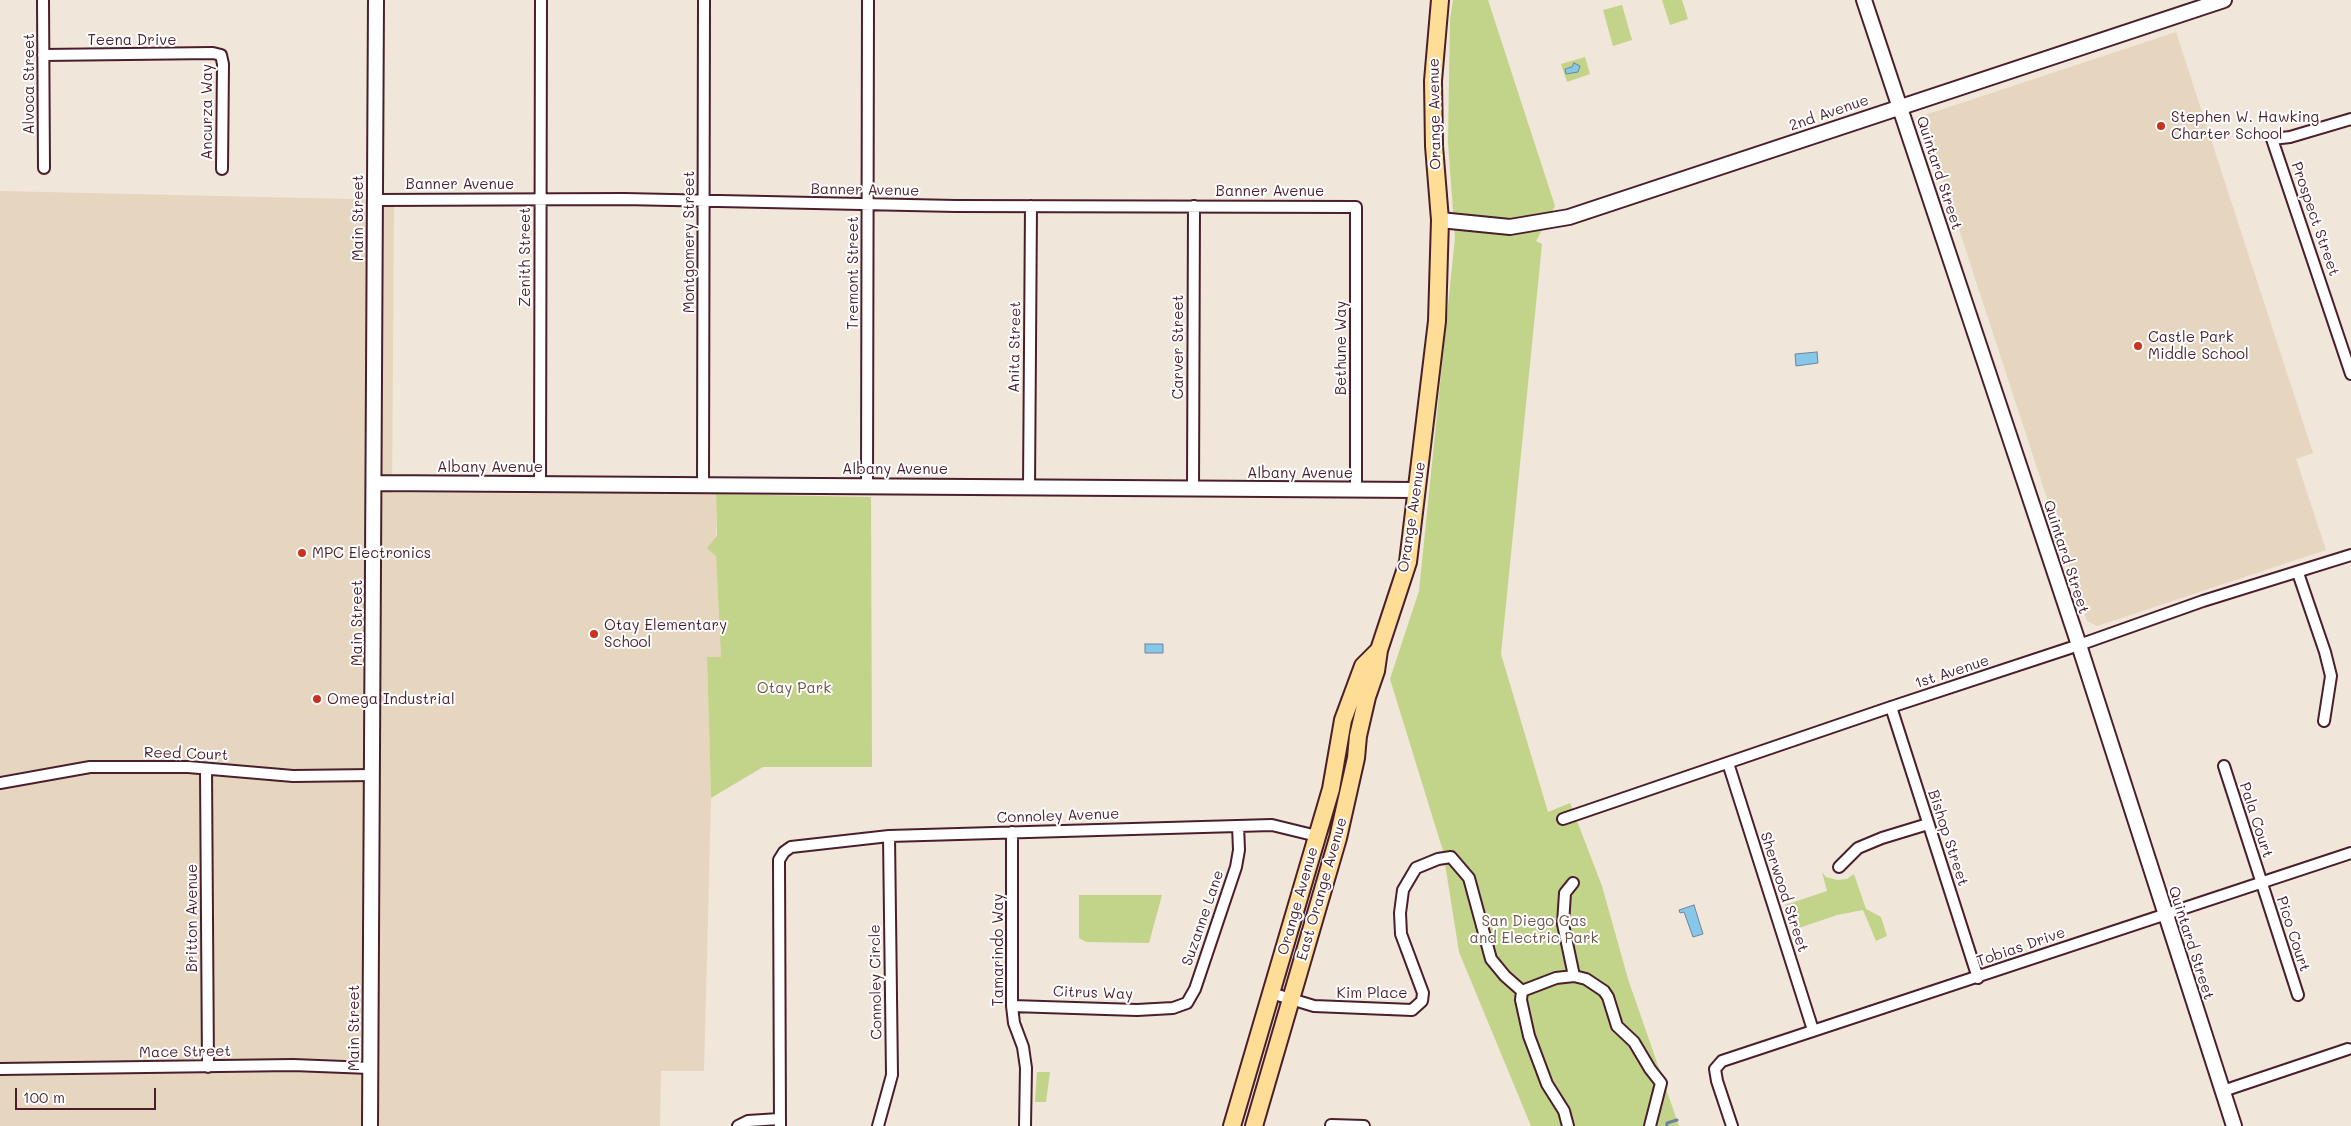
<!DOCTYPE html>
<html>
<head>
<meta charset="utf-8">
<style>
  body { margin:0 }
  #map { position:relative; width:2351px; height:1126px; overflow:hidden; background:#f0e6d9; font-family:Mali,sans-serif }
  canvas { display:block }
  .scale { position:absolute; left:15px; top:1088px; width:141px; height:22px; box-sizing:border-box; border:2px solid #4a1f2b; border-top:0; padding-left:6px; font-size:15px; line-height:18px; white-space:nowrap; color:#4a1f2b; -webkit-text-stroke:4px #fff; paint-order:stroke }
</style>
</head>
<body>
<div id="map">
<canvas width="2351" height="1126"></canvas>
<div class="scale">100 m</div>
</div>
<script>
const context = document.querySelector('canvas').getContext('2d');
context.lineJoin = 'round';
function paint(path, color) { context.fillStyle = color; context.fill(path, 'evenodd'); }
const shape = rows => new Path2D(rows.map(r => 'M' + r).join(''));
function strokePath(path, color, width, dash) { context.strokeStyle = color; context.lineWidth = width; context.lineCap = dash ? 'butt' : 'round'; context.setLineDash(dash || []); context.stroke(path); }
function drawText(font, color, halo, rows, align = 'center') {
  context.font = font + ' Mali,sans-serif'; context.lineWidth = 4; context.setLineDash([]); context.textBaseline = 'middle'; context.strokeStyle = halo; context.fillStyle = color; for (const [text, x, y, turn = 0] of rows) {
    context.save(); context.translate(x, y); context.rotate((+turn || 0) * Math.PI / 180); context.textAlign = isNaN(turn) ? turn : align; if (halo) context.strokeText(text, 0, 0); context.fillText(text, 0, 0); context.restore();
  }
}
paint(shape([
  [2176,32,2313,453,2296,459,2326,550,2097,626,2087,621,1922,116],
  [0,191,394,200,392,493,716,494,716,556,721,658,707,658,711,798,704,1071,661,1071,660,1126,0,1126]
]), '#e6d5bf');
paint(shape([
  [1453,0,1488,0,1555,206,1536,241,1542,244,1501,654,1548,812,1570,803,1602,886,1628,979,1679,1126,1531,1126,1459,952,1443,851,1390,679,1419,591,1455,237,1448,143,1450,20],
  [1662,0,1682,0,1688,19,1670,25],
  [1622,5,1632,40,1613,46,1603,10],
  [1585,57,1590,74,1567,82,1561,64],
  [716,494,871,497,872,767,763,767,711,798,707,657,721,657,716,556,707,548,717,536],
  [1822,872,1826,877,1837,880,1847,879,1854,874,1866,909,1881,917,1887,936,1876,941,1863,910,1837,915,1793,930,1785,905,1827,891],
  [1079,895,1162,895,1149,943,1086,942,1079,938],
  [1037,1072,1050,1072,1046,1102,1035,1102]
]), '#c2d489');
const water = shape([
  [1574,63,1580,66,1578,72,1566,74,1565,69,1572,67,1574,63],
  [1817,352,1818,363,1796,366,1795,354,1817,352],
  [1145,644,1163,644,1163,653,1145,653,1145,644],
  [1694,905,1703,934,1693,937,1684,912,1680,913,1679,910,1694,905]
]);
paint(water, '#87c7e8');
strokePath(water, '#6f849c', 1);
strokePath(shape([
  [1667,1126,1667,1123,1677,1120]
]), '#6f849c', 3);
const street = shape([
  [43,0,44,168],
  [43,55,213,53,221,55,223,64,222,169],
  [2351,119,2290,137,2272,139,2351,374],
  [375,200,624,199,956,206,1356,207,1356,489],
  [540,484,541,0],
  [703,485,704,0],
  [867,486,868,0],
  [1029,488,1031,206],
  [1193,489,1194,206],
  [2298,573,2325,652,2331,676,2324,721],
  [1891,707,1978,978],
  [1728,763,1813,1030],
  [2224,766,2298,995],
  [206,769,208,1067],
  [0,783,90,767,188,767,293,776,373,775],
  [1563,819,1891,707,2079,645,2203,601,2351,555],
  [1012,832,1012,1006,1014,1023,1023,1047,1026,1068,1025,1126],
  [1839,867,1858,848,1882,838,1928,824],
  [1573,883,1565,893,1563,924,1574,976,1586,979,1604,991,1608,997,1617,1026,1634,1042,1650,1069,1661,1083,1650,1126],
  [1271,993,1314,1006,1412,1010,1422,1001,1423,993,1401,934,1400,913,1403,890,1416,868,1438,859,1451,857,1469,878,1491,959,1505,976,1522,991],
  [1012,1006,1137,1010,1173,1008,1187,1003,1195,989,1236,867,1239,850,1238,826],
  [0,1069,293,1065,370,1068],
  [2223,1091,2348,1049],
  [1331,1125,1364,1126],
  [738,1126,748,1121,779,1119],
  [780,1126,779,860,784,852,791,847,889,836,1272,825,1317,836],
  [878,1126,892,1075,889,836],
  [1568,1126,1564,1111,1547,1084,1529,1036,1521,1000,1522,991,1556,978,1574,976],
  [1732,1126,1717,1081,1715,1069,1722,1061,2351,853]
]);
const secondary = shape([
  [1864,0,2079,645,2234,1126],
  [1440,220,1510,227,1569,217,2224,0],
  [374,483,1417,490],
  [370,1126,376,0]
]);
const primary = shape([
  [1232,1126,1331,789,1343,720,1363,666,1379,650,1408,562,1437,321,1440,220,1434,146,1433,81,1440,0],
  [1254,1126,1338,838,1356,758,1358,736,1367,697,1376,671,1379,650]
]);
strokePath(street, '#4a1f2b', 14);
strokePath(secondary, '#4a1f2b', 18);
strokePath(primary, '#4a1f2b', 20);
strokePath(street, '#fff', 10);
strokePath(secondary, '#fff', 14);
strokePath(primary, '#fedd96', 16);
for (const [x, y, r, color] of [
  [2161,126,5,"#c8321e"],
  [2138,346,5,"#c8321e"],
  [302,553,5,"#c8321e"],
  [594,634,5,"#c8321e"],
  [317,699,5,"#c8321e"]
]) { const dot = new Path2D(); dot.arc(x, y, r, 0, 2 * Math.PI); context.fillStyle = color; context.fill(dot); strokePath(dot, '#fff', 2); }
drawText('15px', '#4a1f2b', '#fff', [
  ["Teena Drive",132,40],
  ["Alvoca Street",29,84,-90],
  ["Ancurza Way",207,112,-90],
  ["2nd Avenue",1829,113,-19],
  ["Orange Avenue",1435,114,-91],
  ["Quintard Street",1939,173,72],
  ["Banner Avenue",460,184],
  ["Banner Avenue",865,190,1],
  ["Banner Avenue",1270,191],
  ["Main Street",358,218,-90],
  ["Prospect Street",2315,219,71],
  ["Montgomery Street",689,242,-90],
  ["Zenith Street",525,257,-90],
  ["Tremont Street",853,273,-90],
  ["Anita Street",1015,347,-89],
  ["Carver Street",1178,347,-90],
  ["Bethune Way",1341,348,-90],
  ["Albany Avenue",490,467],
  ["Albany Avenue",895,469],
  ["Albany Avenue",1300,473],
  ["Orange Avenue",1412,517,-81],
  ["Quintard Street",2066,557,72],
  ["Main Street",357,623,-90],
  ["1st Avenue",1952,672,-18],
  ["Reed Court",186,754,2],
  ["Connoley Avenue",1058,816,-2],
  ["Pala Court",2256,820,72],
  ["Bishop Street",1948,838,72],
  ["East Orange Avenue",1322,889,-74],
  ["Sherwood Street",1784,892,72],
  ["Orange Avenue",1298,901,-74],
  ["Britton Avenue",192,918,-90],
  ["Suzanne Lane",1203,918,-71],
  ["Pico Court",2293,934,72],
  ["Quintard Street",2191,943,72],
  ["Tobias Drive",2021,947,-19],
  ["Tamarindo Way",998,950,-90],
  ["Connoley Circle",876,982,-91],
  ["Citrus Way",1093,993,2],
  ["Kim Place",1372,993],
  ["Main Street",354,1028,-90],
  ["Mace Street",185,1052,-1]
]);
drawText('15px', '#4a1f2b', '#fff', [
  ["Stephen W. Hawking",2171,117],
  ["Charter School",2171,134],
  ["Castle Park",2148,337],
  ["Middle School",2148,354],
  ["MPC Electronics",312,553],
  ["Otay Elementary",604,625],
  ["School",604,642],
  ["Omega Industrial",327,699]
], 'left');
drawText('15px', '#6e5547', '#fff', [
  ["Otay Park",794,688],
  ["San Diego Gas",1534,921],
  ["and Electric Park",1534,938]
]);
</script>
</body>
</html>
